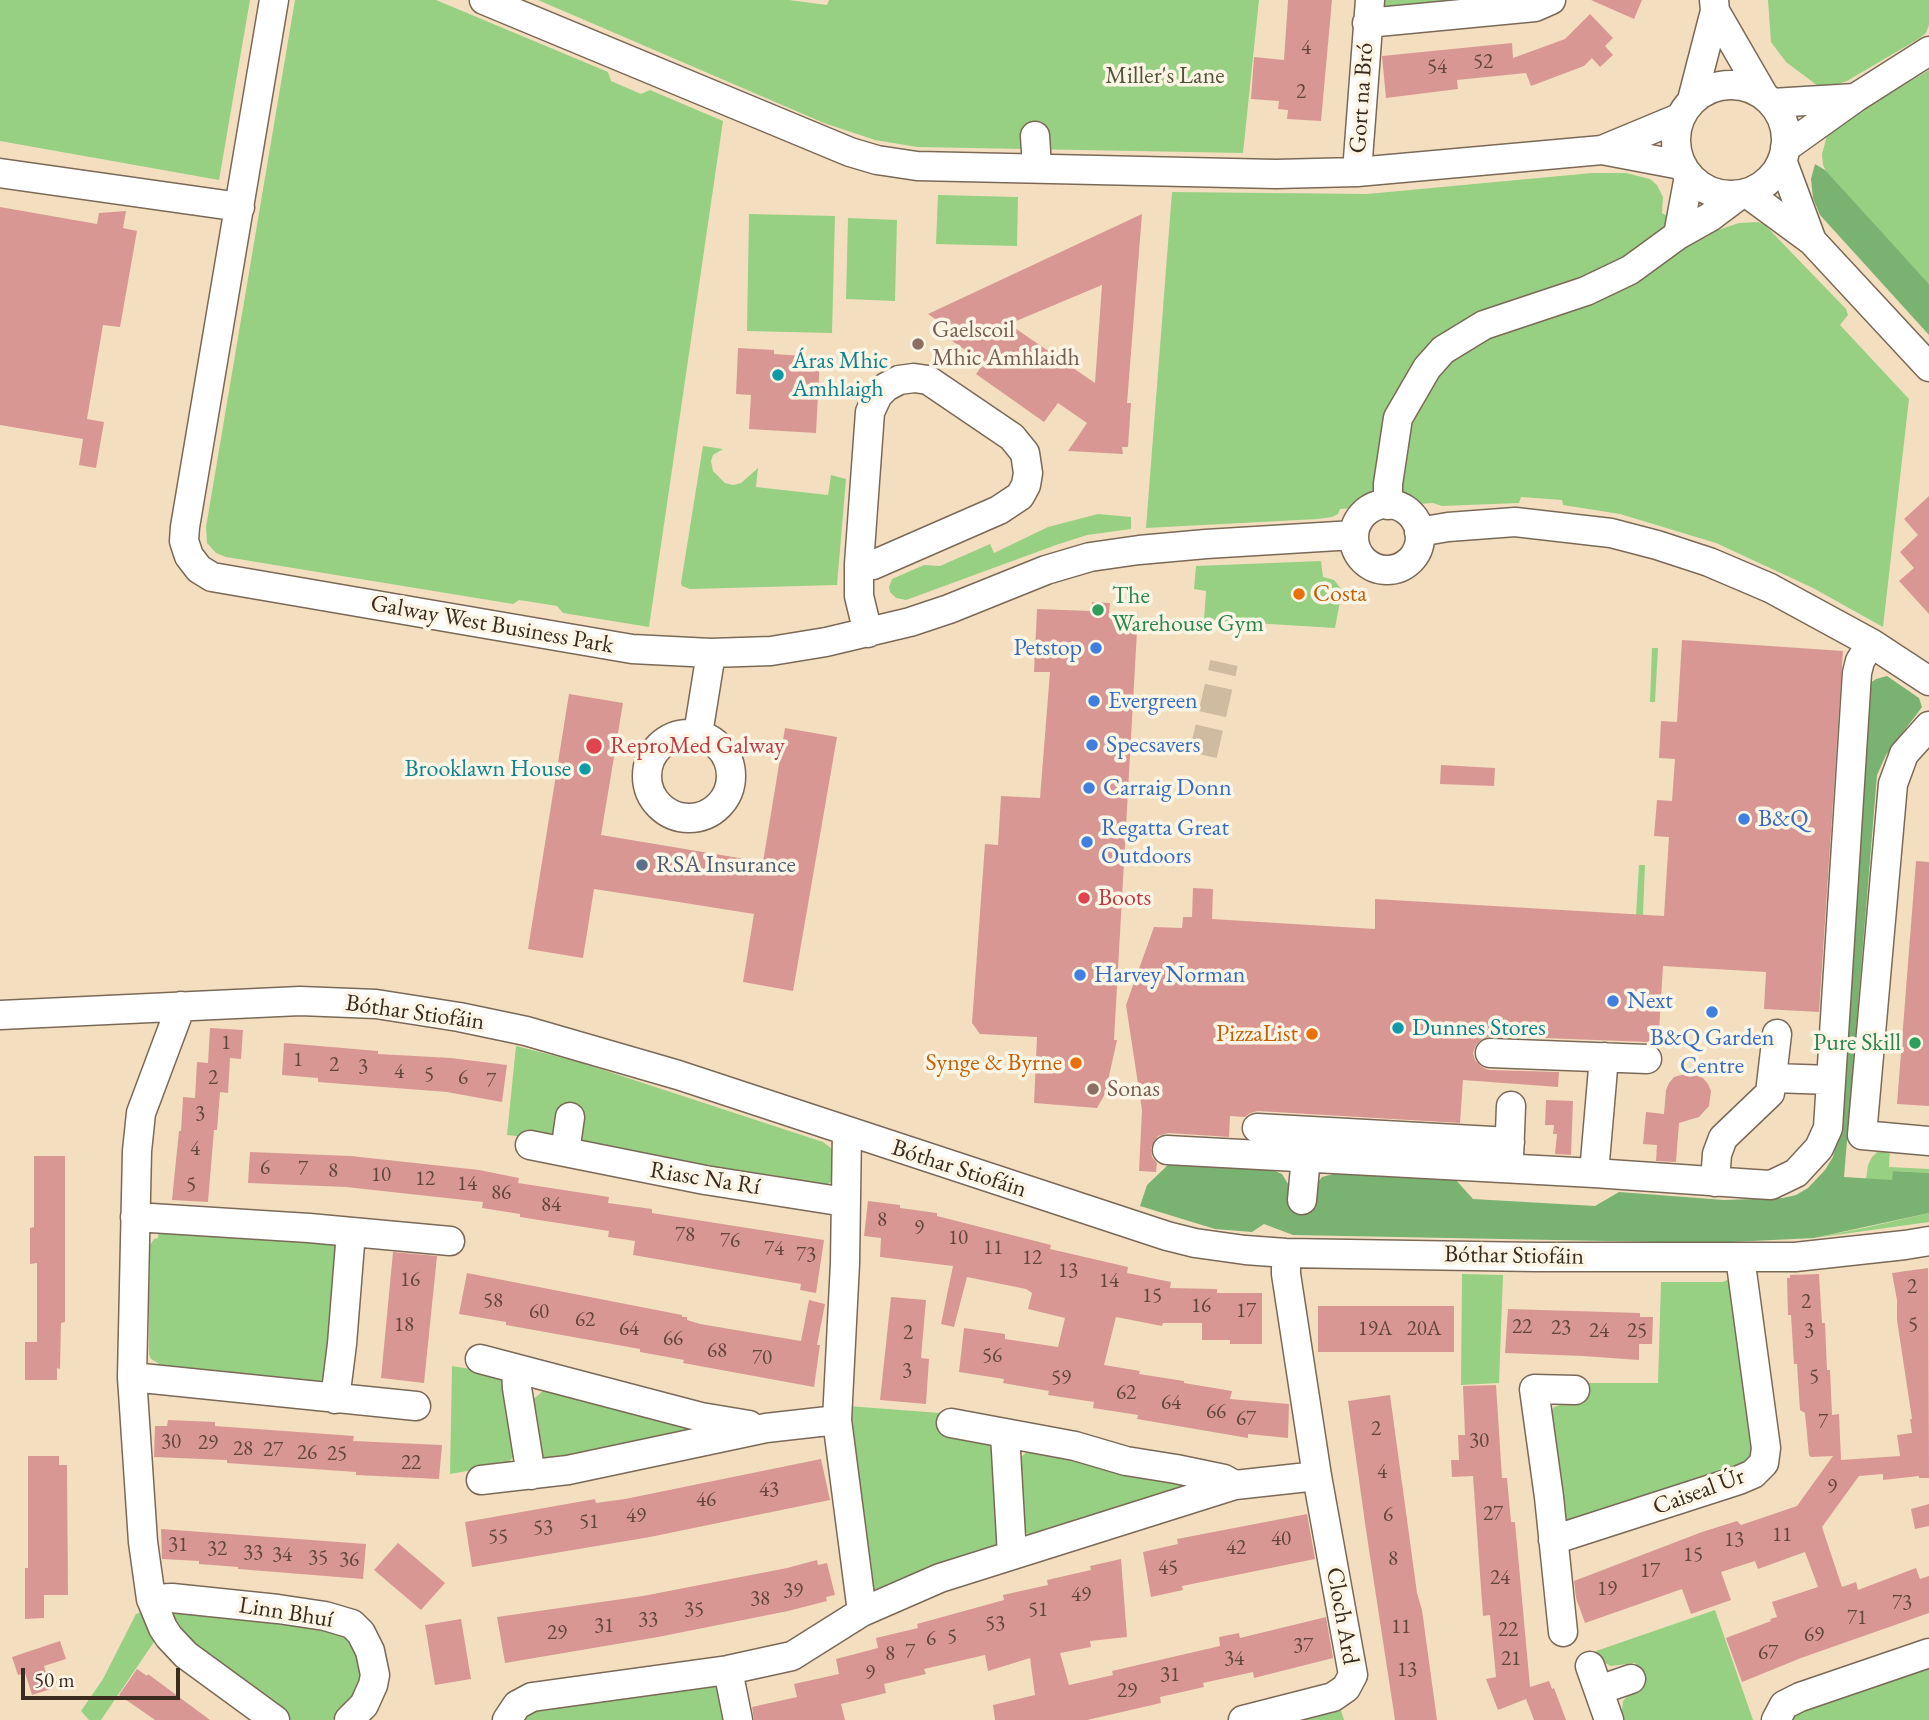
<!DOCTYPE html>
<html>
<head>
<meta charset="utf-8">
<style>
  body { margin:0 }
  #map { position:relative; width:1929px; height:1720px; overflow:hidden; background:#f3dfc0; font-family:"EB Garamond",serif }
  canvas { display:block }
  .scale { position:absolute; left:21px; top:1668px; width:159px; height:32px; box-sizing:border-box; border:4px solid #3b2a1e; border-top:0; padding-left:9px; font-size:21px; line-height:24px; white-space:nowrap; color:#3b2a1e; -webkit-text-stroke:5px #fcf5e5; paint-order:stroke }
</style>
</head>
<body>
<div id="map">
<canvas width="1929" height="1720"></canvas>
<div class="scale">50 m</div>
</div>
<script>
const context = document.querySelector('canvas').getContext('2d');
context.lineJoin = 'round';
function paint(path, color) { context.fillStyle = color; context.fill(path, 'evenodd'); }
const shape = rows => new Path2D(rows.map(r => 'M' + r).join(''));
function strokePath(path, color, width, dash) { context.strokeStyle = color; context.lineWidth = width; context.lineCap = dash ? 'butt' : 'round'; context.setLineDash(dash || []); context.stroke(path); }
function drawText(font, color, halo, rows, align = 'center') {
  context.font = font + ' "EB Garamond",serif'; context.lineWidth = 7; context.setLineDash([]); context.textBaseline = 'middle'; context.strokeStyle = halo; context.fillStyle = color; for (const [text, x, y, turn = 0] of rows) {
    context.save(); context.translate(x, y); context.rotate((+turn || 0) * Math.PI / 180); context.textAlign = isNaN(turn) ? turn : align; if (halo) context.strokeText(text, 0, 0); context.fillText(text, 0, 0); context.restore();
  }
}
paint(shape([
  [0,0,250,0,219,180,0,141],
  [295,0,436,0,608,72,611,81,641,94,650,90,723,121,649,627,563,613,557,606,519,600,513,604,226,557,216,553,207,543,206,527],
  [538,0,789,0,827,5,829,0,1259,0,1243,153,917,147,875,140,824,123],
  [1379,0,1486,0,1384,10],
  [1768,0,1929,0,1929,25,1926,33,1920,38,1847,81,1835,85,1818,86,1786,62,1771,42],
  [1929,70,1929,284,1828,175,1823,165,1822,154,1828,132,1834,127],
  [1592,173,1626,173,1650,179,1657,185,1663,197,1662,213,1705,238,1715,231,1739,223,1758,222,1765,225,1846,309,1848,315,1840,325,1909,399,1883,627,1813,588,1716,543,1620,514,1563,505,1562,500,1521,497,1519,503,1442,506,1433,503,1340,509,1338,514,1332,517,1318,519,1146,528,1172,192,1367,194],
  [938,195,1018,197,1017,246,936,244],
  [749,214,835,216,832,333,747,331],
  [848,218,897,220,895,301,846,299],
  [703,446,723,449,713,455,711,461,713,471,725,483,733,485,741,483,758,468,756,487,828,495,831,475,846,479,837,585,690,589,682,586,681,583],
  [1098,514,1131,517,1131,529,1087,535,1056,545,906,600,896,598,890,592,889,587,892,579,924,565,940,566,990,544,994,553,1048,527],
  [1321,561,1323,577,1334,580,1342,590,1335,628,1204,620,1206,591,1194,589,1196,566],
  [1652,648,1658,648,1655,702,1650,702],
  [1639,865,1645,865,1643,915,1636,915],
  [516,1046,579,1062,823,1142,836,1152,833,1181,824,1186,800,1185,582,1141,578,1127,560,1129,553,1136,544,1139,507,1135],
  [1890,1147,1889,1167,1929,1169,1929,1173,1894,1171,1892,1181,1866,1179,1868,1165,1872,1157,1878,1151],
  [1929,1213,1929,1222,1814,1238,1864,1228],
  [159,1229,335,1244,340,1254,324,1378,316,1384,158,1370,158,1363,151,1359,149,1354,149,1300,150,1245,154,1239,158,1238],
  [1462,1274,1503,1275,1499,1383,1461,1385],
  [1729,1279,1734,1289,1756,1449,1745,1469,1576,1523,1567,1520,1562,1508,1549,1415,1554,1407,1567,1403,1581,1403,1580,1383,1658,1383,1661,1282,1723,1282],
  [452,1366,495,1373,502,1380,507,1398,514,1456,507,1464,450,1474],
  [544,1390,703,1428,544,1461,537,1456,529,1403],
  [848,1406,940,1413,938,1432,987,1442,993,1446,997,1545,994,1550,879,1590,874,1589,868,1583],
  [1028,1451,1051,1453,1129,1476,1185,1483,1187,1490,1033,1537,1025,1532,1019,1521,1014,1463],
  [1715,1610,1753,1720,1621,1720,1623,1701,1631,1692,1642,1687,1635,1663,1611,1666,1605,1663,1596,1651],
  [143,1611,156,1639,101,1720,89,1720,81,1711,103,1679,136,1614],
  [173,1612,335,1628,351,1636,364,1679,340,1715,332,1720,291,1720,192,1648,170,1615],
  [1929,1664,1929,1720,1790,1720,1794,1714],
  [713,1682,723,1691,728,1720,517,1720,523,1712],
  [1340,1707,1344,1720,1282,1720]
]), '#97d083');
paint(shape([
  [1815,164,1825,170,1929,284,1929,335,1820,215,1813,198,1811,179],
  [1887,676,1919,698,1922,707,1886,755,1877,775,1844,1177,1892,1180,1893,1171,1929,1173,1929,1213,1814,1238,1711,1243,1293,1235,1264,1224,1252,1232,1215,1229,1140,1206,1147,1185,1170,1163,1268,1168,1282,1174,1288,1184,1290,1209,1314,1210,1315,1186,1322,1177,1337,1173,1455,1179,1473,1199,1595,1206,1619,1192,1724,1200,1783,1198,1796,1195,1808,1188,1825,1170,1833,1157,1839,1129,1869,684,1876,679]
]), '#79b271');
paint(shape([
  [1288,0,1332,0,1321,121,1287,119,1288,110,1278,109,1279,101,1251,99,1254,57,1284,60],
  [1591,0,1642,0,1634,19],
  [1590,14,1613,38,1605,46,1613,55,1600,67,1592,58,1584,66,1531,86,1526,73,1457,80,1458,89,1386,98,1382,56,1512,43,1513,58,1565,39],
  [0,207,97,224,99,213,126,211,123,228,137,231,120,327,103,325,87,419,104,422,96,468,79,465,83,439,0,425],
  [1142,214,1127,403,1131,403,1128,447,1122,447,1123,454,1068,451,1087,423,1058,403,1044,422,976,374,984,363,945,336,950,329,928,314],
  [1102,285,1095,383,1009,324],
  [738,348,774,350,774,354,820,357,816,433,749,429,751,395,736,394],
  [1929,496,1929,614,1899,581,1914,568,1900,552,1918,535,1904,519],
  [1092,602,1110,603,1109,612,1138,613,1114,1040,1117,1040,1105,1094,1097,1108,1034,1103,1037,1037,980,1034,972,1023,985,844,998,845,1001,796,1040,798,1050,672,1034,672,1037,609,1091,611],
  [1682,640,1843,651,1819,1012,1764,1009,1766,972,1663,966,1658,1047,1648,1042,1491,1036,1482,1039,1476,1045,1473,1053,1475,1060,1482,1067,1489,1070,1559,1072,1558,1087,1463,1080,1460,1123,1258,1111,1250,1113,1245,1117,1230,1116,1229,1137,1168,1133,1158,1136,1151,1148,1152,1157,1157,1163,1156,1172,1139,1171,1142,1110,1126,1005,1154,927,1182,928,1183,917,1192,917,1193,888,1213,889,1212,919,1375,929,1375,899,1664,916,1669,837,1654,836,1657,800,1672,801,1675,759,1659,758,1661,721,1677,722],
  [569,694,623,703,601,835,763,862,785,728,837,737,793,991,743,982,754,914,666,900,594,889,583,958,528,949],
  [1441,765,1495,768,1494,786,1440,784],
  [1916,861,1929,862,1929,1106,1897,1104],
  [210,1028,243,1030,241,1059,230,1058,228,1093,220,1092,217,1130,214,1130,208,1202,172,1200,179,1131,181,1131,183,1097,195,1098,197,1062,208,1063],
  [284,1043,378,1051,378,1054,451,1058,507,1065,502,1102,447,1092,318,1082,318,1078,282,1075],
  [1689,1073,1703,1078,1708,1084,1711,1091,1709,1106,1699,1117,1679,1123,1676,1162,1656,1161,1657,1145,1643,1144,1646,1112,1664,1114,1666,1090,1669,1083,1674,1077],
  [1546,1100,1573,1101,1571,1155,1555,1154,1557,1134,1553,1134,1554,1125,1545,1125],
  [250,1152,351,1156,479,1170,519,1178,518,1183,609,1197,608,1203,652,1209,652,1213,824,1240,816,1293,800,1290,801,1284,633,1255,635,1241,608,1237,609,1231,520,1217,520,1214,482,1208,483,1202,346,1187,248,1183],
  [34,1156,65,1156,65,1322,61,1323,60,1369,57,1368,57,1380,25,1380,25,1342,37,1342,37,1263,30,1264,30,1228,34,1227],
  [868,1201,900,1205,900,1208,937,1213,937,1216,1051,1245,1050,1249,1128,1267,1127,1273,1171,1282,1170,1288,1217,1289,1217,1293,1262,1293,1262,1344,1230,1344,1230,1340,1202,1340,1202,1323,1163,1323,1162,1326,1116,1317,1104,1365,1140,1371,1139,1374,1184,1381,1184,1383,1232,1391,1230,1399,1289,1404,1288,1438,1248,1434,1248,1438,1137,1419,1138,1415,1093,1408,1094,1402,1048,1395,1049,1391,1003,1383,1004,1379,959,1372,964,1328,1005,1334,1005,1339,1058,1347,1065,1318,1028,1309,1032,1293,1026,1289,967,1277,954,1327,941,1324,953,1266,880,1257,881,1238,864,1236],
  [393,1252,437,1256,424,1383,381,1378],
  [1928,1268,1929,1478,1919,1478,1919,1476,1883,1480,1883,1474,1859,1476,1822,1527,1842,1587,1856,1582,1858,1590,1916,1568,1920,1579,1929,1576,1929,1613,1801,1658,1742,1682,1726,1638,1771,1621,1770,1619,1777,1617,1772,1602,1818,1587,1805,1552,1758,1569,1755,1561,1721,1572,1731,1600,1691,1614,1682,1589,1585,1623,1576,1598,1574,1581,1702,1532,1737,1521,1741,1525,1797,1506,1833,1456,1811,1457,1809,1455,1805,1413,1800,1410,1797,1364,1794,1364,1791,1315,1788,1315,1787,1278,1790,1278,1790,1275,1819,1274,1822,1323,1825,1323,1827,1370,1830,1370,1832,1415,1839,1414,1841,1460,1900,1456,1897,1435,1912,1433,1910,1419,1912,1419,1897,1320,1897,1300,1892,1273],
  [467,1273,682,1315,682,1317,687,1317,687,1320,700,1324,801,1341,809,1300,825,1304,817,1345,820,1345,814,1387,683,1363,684,1360,640,1352,640,1349,506,1325,506,1322,459,1314],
  [891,1297,926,1300,921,1358,929,1359,926,1404,880,1400],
  [1318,1306,1454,1306,1454,1352,1318,1352],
  [1508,1309,1640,1313,1640,1317,1653,1317,1652,1344,1639,1344,1639,1360,1583,1356,1505,1353],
  [1496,1385,1502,1478,1507,1478,1511,1522,1515,1522,1530,1687,1549,1681,1552,1689,1554,1688,1566,1720,1534,1720,1526,1699,1498,1710,1486,1679,1496,1677,1490,1615,1483,1616,1473,1476,1452,1477,1451,1460,1459,1460,1458,1435,1465,1435,1463,1386],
  [1390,1395,1417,1593,1422,1610,1437,1720,1395,1720,1366,1530,1348,1401],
  [168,1420,215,1422,215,1426,354,1436,353,1441,442,1445,439,1479,356,1475,356,1472,227,1463,227,1460,154,1457,155,1426,167,1426],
  [28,1456,59,1456,59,1465,67,1465,68,1595,44,1595,44,1618,25,1619,25,1568,28,1568],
  [821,1459,830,1500,650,1537,472,1567,465,1522,595,1499,596,1503,625,1499],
  [1929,1504,1929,1526,1915,1529,1911,1509],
  [1307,1514,1315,1559,1182,1586,1183,1590,1151,1597,1143,1552,1178,1544,1177,1539],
  [161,1529,366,1544,363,1579,238,1569,238,1567,199,1564,199,1561,162,1559],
  [398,1543,445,1583,421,1610,374,1570],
  [1121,1559,1127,1637,1090,1641,1091,1647,1060,1653,1069,1685,1113,1675,1112,1671,1220,1646,1219,1637,1239,1633,1240,1638,1326,1617,1333,1658,1254,1678,1253,1672,1203,1683,1204,1687,1160,1697,1161,1703,1087,1720,995,1720,993,1705,1035,1695,1030,1658,988,1671,985,1655,924,1669,926,1674,884,1684,886,1693,841,1704,845,1720,754,1720,752,1707,797,1697,794,1684,839,1674,836,1659,878,1648,876,1638,918,1628,917,1624,1004,1600,1003,1595,1048,1585,1047,1580,1091,1570,1090,1566],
  [817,1560,818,1565,827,1563,835,1595,826,1597,827,1601,788,1611,658,1637,505,1663,497,1617,643,1596,787,1568],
  [461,1619,471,1679,435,1685,425,1625],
  [60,1641,66,1659,44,1666,51,1689,32,1695,25,1673,18,1675,12,1657],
  [137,1669,147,1676,148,1674,210,1720,155,1720,119,1695]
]), '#d99793');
strokePath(shape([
  [1203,755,1224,663]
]), '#cebba0', 28, [28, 14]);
const minor = shape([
  [274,0,185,527,184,541,189,556,199,569,212,577,632,649,711,653,771,651,826,642,910,622,949,609,1046,570,1090,557,1139,550,1206,544,1354,535],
  [484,0,850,152,877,160,917,166,1276,174,1357,172,1602,150,1679,118],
  [1715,11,1763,94],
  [1367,23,1535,7,1551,0],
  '1676 140a55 55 0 1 1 110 0a55 55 0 1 1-110 0Z',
  [1692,100,1715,11,1714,0],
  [1772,103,1855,98],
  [1035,136,1037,167],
  [1785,148,1855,98,1929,51],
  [1602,150,1681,165],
  [1782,160,1812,241],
  [1357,172,1370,0],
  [0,173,240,207],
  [1748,194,1812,241,1929,367],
  [1678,235,1689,176],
  '1354 537a33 33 0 1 1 66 0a33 33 0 1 1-66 0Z',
  [1388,505,1388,484,1398,418,1427,368,1443,350,1484,325,1586,291,1630,270,1678,235,1710,217,1738,196],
  [1419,532,1448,527,1515,522,1611,533,1657,545,1709,562,1770,588,1871,643,1929,681],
  [859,564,873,565,999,510,1020,496,1026,485,1028,473,1025,453,1012,437,928,380,914,378,899,380,886,387,878,395,870,412,859,564,859,596,868,633],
  [1929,726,1904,754,1893,784,1862,1135,1929,1141],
  '647 776a42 42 0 1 1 84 0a42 42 0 1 1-84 0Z',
  [698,734,711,653],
  [181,1006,141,1113,137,1151,132,1377,143,1542,151,1599,163,1628,169,1637,186,1655,275,1720],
  [0,1015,300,1001,376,1004,459,1017,526,1031,678,1075,1167,1236,1195,1243,1245,1250,1286,1253,1536,1257,1795,1257,1905,1245,1929,1241],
  [1490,1053,1647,1059],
  [1773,1078,1831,1080],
  [1257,1128,1510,1142],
  [847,1131,845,1263,837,1420,862,1612],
  [530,1145,705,1180,845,1202],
  [1167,1150,1594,1173,1754,1184,1771,1185,1796,1173,1819,1148,1828,1128,1857,673,1860,661,1871,643],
  [565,1152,570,1117],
  [1509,1158,1511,1106],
  [1594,1173,1604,1057],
  [1715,1182,1717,1154,1723,1138,1770,1093,1777,1034],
  [1302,1200,1306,1157],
  [135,1217,309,1228,450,1241],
  [480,1359,701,1417,749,1425],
  [516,1369,517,1388,531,1475],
  [132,1377,416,1406],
  [335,1399,342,1344,351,1232],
  [951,1423,1075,1446,1126,1461,1176,1469,1224,1479,1235,1485],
  [1005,1434,1012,1555],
  [481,1480,568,1470,766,1428,837,1420],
  [1553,1540,1739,1480,1753,1474,1764,1463,1766,1448,1740,1257],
  [151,1599,172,1598,278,1609,325,1616,352,1624,361,1633,370,1651,375,1675,373,1685,364,1705,349,1720],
  [1563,1632,1549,1497,1534,1389,1575,1390],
  [1590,1666,1609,1720],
  [728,1670,738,1720],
  [1599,1690,1631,1679],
  [507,1720,517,1705,532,1697,728,1670,792,1656,862,1612,940,1578,1235,1485,1317,1476],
  [1243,1720,1333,1697,1346,1688,1353,1675,1317,1476,1286,1274,1286,1253],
  [1776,1720,1784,1705,1800,1697,1929,1653]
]);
strokePath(minor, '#7b6957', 31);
strokePath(minor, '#fff', 28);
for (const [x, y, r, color] of [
  [918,344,7,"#8d6e63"],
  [778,375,7,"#0f9aa8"],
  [1299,594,7,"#e8710a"],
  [1098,610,7,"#2e9e5b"],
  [1096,648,7,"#3f7fe0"],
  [1094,701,7,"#3f7fe0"],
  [1092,745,7,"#3f7fe0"],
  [594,746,9,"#e0444e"],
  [585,769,7,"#0f9aa8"],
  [1089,788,7,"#3f7fe0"],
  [1744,819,7,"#3f7fe0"],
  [1087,842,7,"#3f7fe0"],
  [642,865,7,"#5c6f8a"],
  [1084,898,7,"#e0444e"],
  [1080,975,7,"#3f7fe0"],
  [1613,1001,7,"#3f7fe0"],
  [1712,1012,7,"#3f7fe0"],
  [1398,1028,7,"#0f9aa8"],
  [1312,1034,7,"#e8710a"],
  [1915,1043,7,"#2e9e5b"],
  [1076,1063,7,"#e8710a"],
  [1093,1089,7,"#8d6e63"]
]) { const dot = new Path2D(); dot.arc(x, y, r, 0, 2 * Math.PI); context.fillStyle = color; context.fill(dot); strokePath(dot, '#fcf5e5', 2.5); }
drawText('21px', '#62453b', null, [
  ["4",1306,48],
  ["52",1483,62],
  ["54",1437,67],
  ["2",1301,92],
  ["1",226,1043],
  ["1",298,1060],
  ["2",334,1065],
  ["3",363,1067],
  ["4",399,1072],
  ["5",429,1075],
  ["2",213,1078],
  ["6",463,1078],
  ["7",491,1081],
  ["3",200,1114],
  ["4",195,1149],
  ["6",265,1168],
  ["7",303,1169],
  ["8",333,1171],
  ["10",381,1175],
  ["12",425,1179],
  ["14",467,1184],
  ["5",191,1185],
  ["86",501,1193],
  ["84",551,1205],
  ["8",882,1220],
  ["9",919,1228],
  ["78",685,1235],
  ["10",958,1238],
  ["76",730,1241],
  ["11",993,1248],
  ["74",774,1249],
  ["73",806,1255],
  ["12",1032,1258],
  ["13",1068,1271],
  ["16",410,1280],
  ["14",1109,1281],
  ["2",1912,1287],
  ["15",1152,1296],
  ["58",493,1301],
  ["2",1806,1302],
  ["16",1201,1306],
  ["17",1246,1311],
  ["60",539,1312],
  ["62",585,1320],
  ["18",404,1325],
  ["5",1913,1325],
  ["22",1522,1327],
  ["23",1561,1328],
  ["64",629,1329],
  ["19A",1375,1329],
  ["20A",1424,1329],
  ["24",1599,1331],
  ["25",1637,1331],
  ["3",1809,1331],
  ["2",908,1333],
  ["66",673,1339],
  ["68",717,1351],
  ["56",992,1356],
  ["70",762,1358],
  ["3",907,1371],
  ["5",1814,1377],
  ["59",1061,1378],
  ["62",1126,1393],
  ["64",1171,1403],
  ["66",1216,1412],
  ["67",1246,1419],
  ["7",1823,1422],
  ["2",1376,1429],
  ["30",1479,1441],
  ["30",171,1442],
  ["29",208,1443],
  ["28",243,1449],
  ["27",273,1450],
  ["26",307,1453],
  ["25",337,1454],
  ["22",411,1463],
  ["4",1382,1472],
  ["9",1832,1487],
  ["43",769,1490],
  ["46",706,1500],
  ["27",1493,1514],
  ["6",1388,1515],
  ["49",636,1516],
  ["51",589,1522],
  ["53",543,1528],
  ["11",1782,1535],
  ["55",498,1537],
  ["40",1281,1539],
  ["13",1734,1540],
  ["31",178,1545],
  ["42",1236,1548],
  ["32",217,1549],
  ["33",253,1553],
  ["34",282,1555],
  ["15",1693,1555],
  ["35",318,1558],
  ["8",1393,1559],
  ["36",349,1560],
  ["45",1168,1568],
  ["17",1650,1571],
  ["24",1500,1578],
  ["19",1607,1589],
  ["39",793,1591],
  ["49",1081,1595],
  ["38",760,1599],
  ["73",1902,1603],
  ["35",694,1610],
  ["51",1038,1610],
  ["71",1857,1618],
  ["33",648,1620],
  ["53",995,1624],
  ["31",604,1626],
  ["11",1401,1627],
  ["22",1508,1630],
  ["29",557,1633],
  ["69",1814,1635],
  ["5",952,1637],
  ["6",931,1639],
  ["37",1303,1646],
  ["7",910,1652],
  ["67",1768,1653],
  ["8",890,1654],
  ["34",1234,1659],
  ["21",1511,1659],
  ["13",1407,1670],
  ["9",870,1673],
  ["31",1170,1675],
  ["29",1127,1691]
]);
drawText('24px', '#525437', '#fcf5e5', [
  ["Miller's Lane",1165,76]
]);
drawText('24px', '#3b2a1e', '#fcf5e5', [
  ["Gort na Bró",1362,98,-86],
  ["Galway West Business Park",492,625,10],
  ["Bóthar Stiofáin",415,1013,8],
  ["Bóthar Stiofáin",959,1169,18],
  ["Riasc Na Rí",705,1179,9],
  ["Bóthar Stiofáin",1514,1256,1],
  ["Caiseal Úr",1699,1492,-20],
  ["Linn Bhuí",286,1613,9],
  ["Cloch Ard",1342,1616,80]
]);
drawText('24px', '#785e54', '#fcf5e5', [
  ["Gaelscoil",932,330],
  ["Mhic Amhlaidh",932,358],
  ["Sonas",1107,1089]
], 'left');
drawText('24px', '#0d838f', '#fcf5e5', [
  ["Áras Mhic",792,361],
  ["Amhlaigh",792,389],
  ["Brooklawn House",571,769,"right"],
  ["Dunnes Stores",1412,1028]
], 'left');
drawText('24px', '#c56008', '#fcf5e5', [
  ["Costa",1313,594,"left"],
  ["PizzaList",1298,1034],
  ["Synge & Byrne",1062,1063]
], 'right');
drawText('24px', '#27864d', '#fcf5e5', [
  ["The",1112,596],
  ["Warehouse Gym",1112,624],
  ["Pure Skill",1901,1043,"right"]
], 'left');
drawText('24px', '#366cbe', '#fcf5e5', [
  ["Petstop",1082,648,"right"],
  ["Evergreen",1108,701],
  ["Specsavers",1106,745],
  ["Carraig Donn",1103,788],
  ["B&Q",1758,819],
  ["Regatta Great",1101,828],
  ["Outdoors",1101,856],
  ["Harvey Norman",1094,975],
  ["Next",1627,1001],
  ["B&Q Garden",1712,1038,"center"],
  ["Centre",1712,1066,"center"]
], 'left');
drawText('24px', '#be3a42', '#fcf5e5', [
  ["ReproMed Galway",610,746],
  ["Boots",1098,898]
], 'left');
drawText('24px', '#4e5e75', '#fcf5e5', [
  ["RSA Insurance",656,865]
], 'left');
</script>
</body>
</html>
